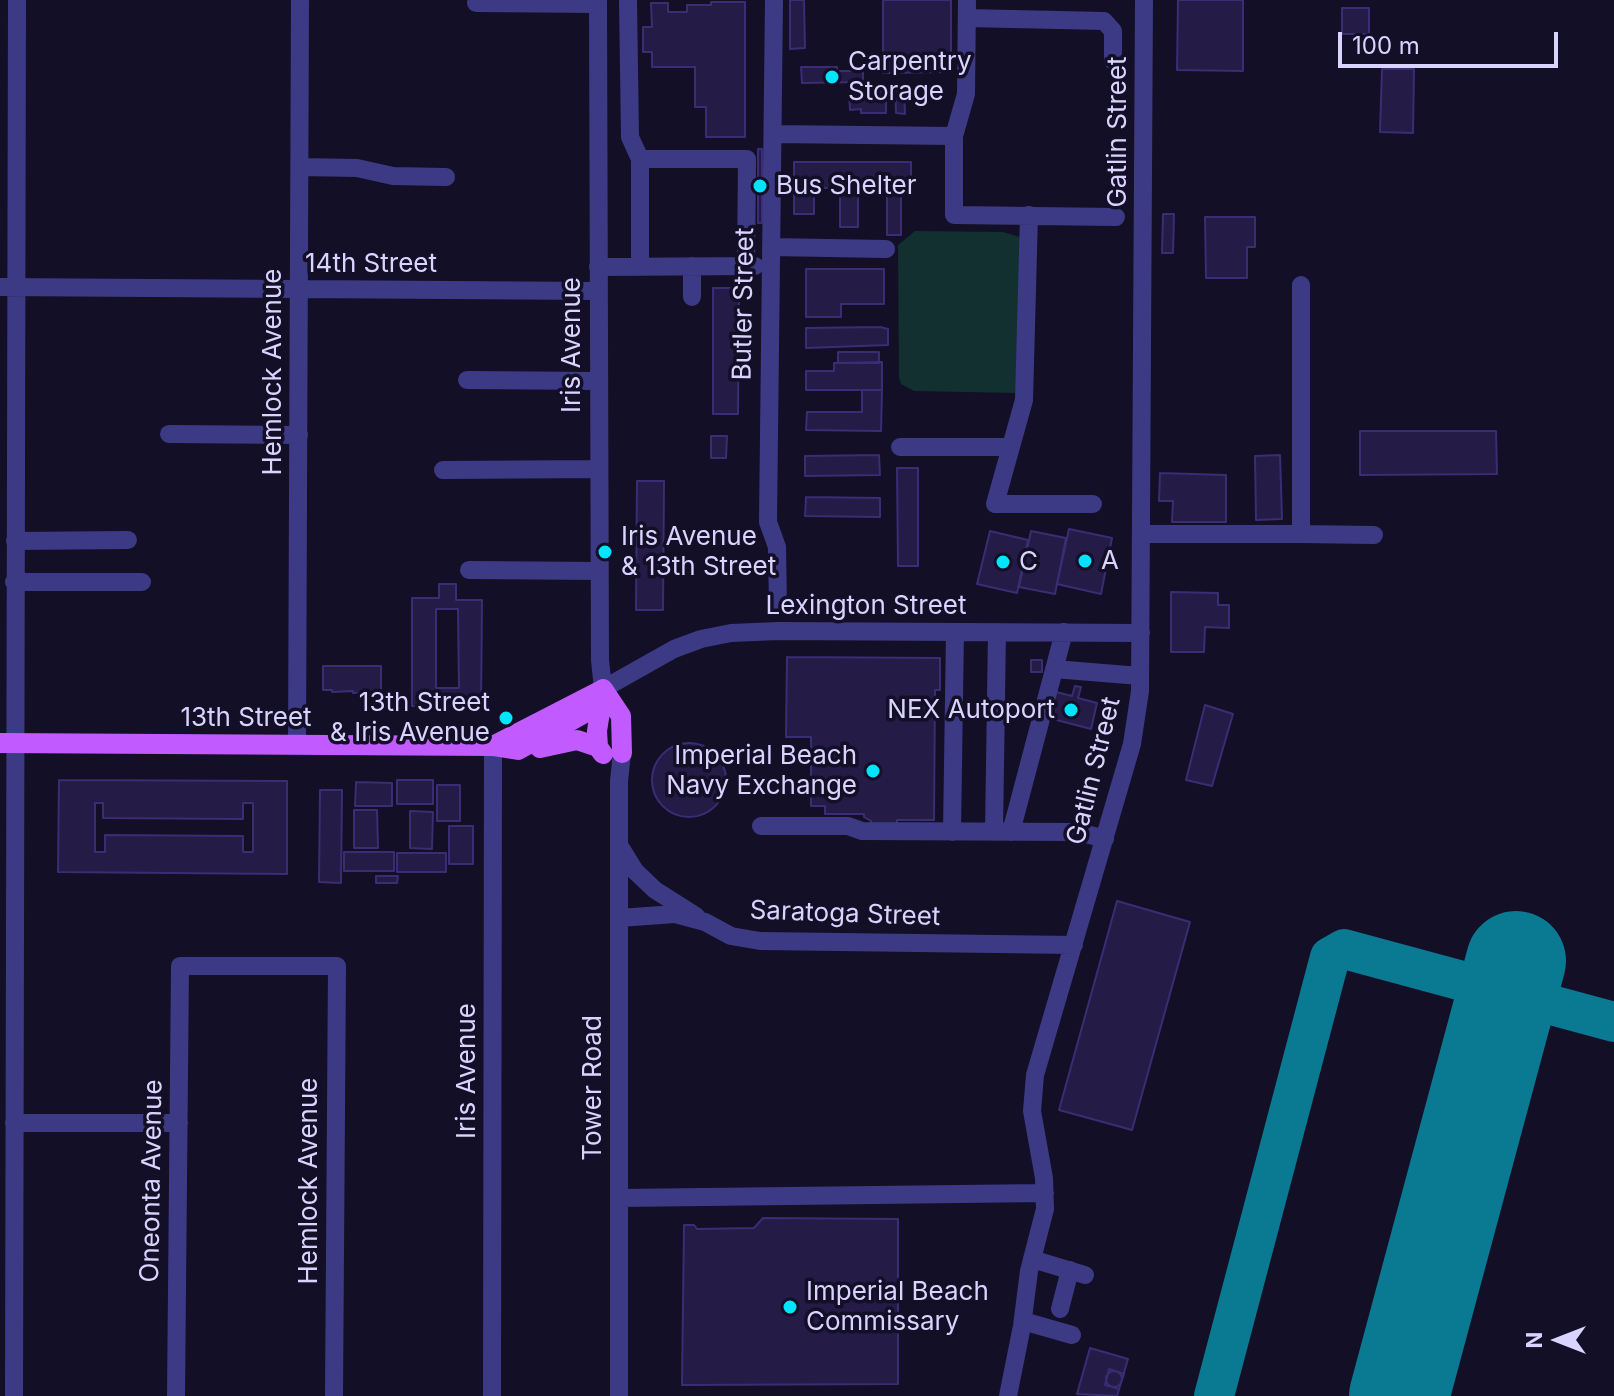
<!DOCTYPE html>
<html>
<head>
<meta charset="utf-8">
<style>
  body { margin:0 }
  #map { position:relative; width:1614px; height:1396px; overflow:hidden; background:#130f26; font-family:Inter,sans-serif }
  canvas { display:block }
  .north { position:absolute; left:1518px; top:1300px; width:80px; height:80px; -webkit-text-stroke:6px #130f26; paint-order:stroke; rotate:270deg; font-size:22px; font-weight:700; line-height:32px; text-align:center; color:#d9d4ff }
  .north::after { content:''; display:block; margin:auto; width:28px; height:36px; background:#d9d4ff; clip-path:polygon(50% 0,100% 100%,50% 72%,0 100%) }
  .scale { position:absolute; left:1338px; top:32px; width:220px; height:36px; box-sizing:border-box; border:4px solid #d9d4ff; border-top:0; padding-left:10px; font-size:24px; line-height:28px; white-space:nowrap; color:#d9d4ff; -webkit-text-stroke:6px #130f26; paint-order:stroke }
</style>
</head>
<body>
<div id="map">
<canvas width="1614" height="1396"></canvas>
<div class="north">N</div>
<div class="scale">100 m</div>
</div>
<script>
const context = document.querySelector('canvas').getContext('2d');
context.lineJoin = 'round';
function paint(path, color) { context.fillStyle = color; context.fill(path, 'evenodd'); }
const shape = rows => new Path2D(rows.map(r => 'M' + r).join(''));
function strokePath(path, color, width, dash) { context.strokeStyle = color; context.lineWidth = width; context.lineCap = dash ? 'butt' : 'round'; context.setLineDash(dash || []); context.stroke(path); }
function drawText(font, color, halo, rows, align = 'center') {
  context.font = font + ' Inter,sans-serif'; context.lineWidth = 7; context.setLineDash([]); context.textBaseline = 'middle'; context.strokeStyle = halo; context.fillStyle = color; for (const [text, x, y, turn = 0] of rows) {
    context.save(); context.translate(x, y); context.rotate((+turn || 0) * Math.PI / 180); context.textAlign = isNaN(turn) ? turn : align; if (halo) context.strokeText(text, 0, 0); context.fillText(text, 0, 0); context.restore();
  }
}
paint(shape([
  [915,231,1003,232,1020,237,1019,391,1015,393,914,391,901,384,899,378,898,245]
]), '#12302f');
strokePath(shape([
  [1214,1396,1330,957,1344,949,1614,1022]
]), '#0a7a92', 40);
strokePath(shape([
  [1399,1396,1516,961]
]), '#0a7a92', 100);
const building = shape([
  [790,0,804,0,805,48,790,49,790,0],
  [883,0,951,0,951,72,883,73,883,0],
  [1178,0,1243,0,1243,71,1177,70,1178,0],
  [711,2,745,2,745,137,706,137,706,107,695,107,695,67,652,67,652,52,643,52,643,27,652,27,651,3,668,3,668,12,687,12,687,5,711,5,711,2],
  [1342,8,1369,8,1369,34,1342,34,1342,8],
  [801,67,837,67,837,71,863,71,863,82,802,83,801,67],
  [1382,69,1414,69,1413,133,1380,132,1382,69],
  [895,86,904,86,905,114,896,113,895,86],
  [886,91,886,113,861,113,861,109,850,110,849,92,886,91],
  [758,149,762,149,762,223,758,223,758,149],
  [794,162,911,162,911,189,901,189,901,235,887,235,887,189,858,189,858,227,840,227,840,188,814,188,814,214,794,214,794,162],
  [1163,214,1174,214,1173,253,1162,253,1163,214],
  [1205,217,1255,217,1255,247,1247,247,1247,278,1206,278,1205,217],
  [806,269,884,269,884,304,841,304,841,317,806,317,806,269],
  [713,288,739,288,738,414,713,414,713,288],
  [880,327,888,329,888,345,806,348,806,328,880,327],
  [838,352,879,352,879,363,838,363,838,352],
  [882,362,882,390,806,390,806,371,834,371,834,363,882,362],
  [862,390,882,390,881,431,806,430,807,412,862,412,862,390],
  [1360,431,1496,431,1497,474,1360,475,1360,431],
  [711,436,727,436,726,458,711,458,711,436],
  [879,455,880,475,805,476,805,456,879,455],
  [1280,455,1282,519,1256,520,1255,456,1280,455],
  [897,468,918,468,918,566,898,566,897,468],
  [1160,473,1226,475,1226,522,1172,522,1173,501,1159,501,1160,473],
  [637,481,664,481,663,610,636,610,637,481],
  [806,497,880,498,880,517,805,516,806,497],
  [1069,529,1112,538,1101,594,1057,584,1069,529],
  [990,531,1028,540,1017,593,977,584,990,531],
  [1031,531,1066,538,1055,594,1019,587,1031,531],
  [439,584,456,584,456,600,482,600,481,707,412,706,412,598,439,598,439,584],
  [436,609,458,609,459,688,436,688,436,609],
  [1171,592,1218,593,1218,605,1229,605,1229,628,1205,627,1204,652,1171,652,1171,592],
  [787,657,940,658,940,690,935,690,934,820,897,820,897,825,871,824,871,821,864,817,864,814,825,814,825,806,811,806,811,737,786,737,787,657],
  [1031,660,1042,660,1042,672,1031,672,1031,660],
  [323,666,381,666,381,691,353,693,353,691,332,692,332,690,323,690,323,666],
  [1075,686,1081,687,1078,698,1097,703,1091,729,1045,717,1052,691,1072,696,1075,686],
  [1205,705,1233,714,1212,786,1186,780,1205,705],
  '652 780a37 37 0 1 1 74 0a37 37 0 1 1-74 0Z',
  [59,780,287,781,287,874,58,872,59,780],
  [95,803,103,803,103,818,243,819,243,803,253,803,253,852,243,852,243,836,105,835,105,852,95,852,95,803],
  [397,780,433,780,433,804,397,804,397,780],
  [356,782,392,783,392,806,355,806,356,782],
  [437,785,460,785,460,821,437,821,437,785],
  [320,790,342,790,341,883,319,882,320,790],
  [354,810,377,810,378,848,354,848,354,810],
  [410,811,433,812,432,849,410,848,410,811],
  [449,826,473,826,473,864,449,864,449,826],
  [344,852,394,852,394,871,344,871,344,852],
  [397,853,446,853,446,872,397,872,397,853],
  [376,876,398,876,397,883,376,883,376,876],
  [1117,901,1190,922,1132,1130,1059,1110,1117,901],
  [763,1218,898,1219,898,1384,682,1385,684,1225,694,1225,697,1229,754,1228,763,1218],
  [1090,1348,1128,1359,1117,1396,1077,1394,1090,1348],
  [1109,1369,1124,1374,1119,1389,1105,1385,1109,1369],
  '1106 1379a8 8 0 1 1 16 0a8 8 0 1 1-16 0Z'
]);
paint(building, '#241b47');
strokePath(building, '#3b2d73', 2);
strokePath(shape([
  [598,0,600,660,603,689,674,649,701,639,731,633,778,631,1141,633],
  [628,0,630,137,640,159],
  [774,0,768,522,777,547,778,608],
  [476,3,598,4],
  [967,18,1104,21,1113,31,1113,61],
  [774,134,954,136,954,215,1116,217],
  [954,136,966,94,967,0],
  [300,167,357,168,393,176,446,177],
  [1029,215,1024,400,995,504,1093,504],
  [771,247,886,249],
  [598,267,755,266],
  [640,267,640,159,747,159,746,266],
  [0,287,598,291],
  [692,297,692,266],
  [467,380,598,381],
  [169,434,299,435],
  [900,447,1011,447],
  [443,470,599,469],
  [1142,534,1301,534,1301,285],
  [1301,534,1374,535],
  [15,541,128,540],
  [469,570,599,571],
  [14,582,142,582],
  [1054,669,1140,676],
  [297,745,300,0],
  [761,826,848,826,862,831,1079,832,1105,839],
  [952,832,955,632],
  [994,832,997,632],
  [1011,832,1064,632],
  [619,845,635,871,655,890,696,916],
  [619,918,675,914,705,922,731,936,760,941,1074,945],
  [14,1123,179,1123],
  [619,1198,1045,1193],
  [1032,1259,1085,1275],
  [1060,1309,1070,1270],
  [1023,1321,1072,1335],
  [14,1396,17,0],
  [176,1396,180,966,337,966,334,1396],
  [492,1396,493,746],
  [619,1396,619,781,622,753],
  [1008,1396,1022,1326,1029,1271,1045,1209,1044,1178,1032,1111,1035,1075,1132,744,1140,691,1144,0]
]), '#3d3a85', 18);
strokePath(shape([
  [603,689,621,716,622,753],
  [0,743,493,746,518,750,583,714,603,689],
  [493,746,600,691],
  [540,748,577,740,598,747],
  [603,754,598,747,597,731,603,693]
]), '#c25bff', 20);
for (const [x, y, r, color] of [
  [832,77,8,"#00e5ff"],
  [760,186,8,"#00e5ff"],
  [605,552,8,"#00e5ff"],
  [1085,561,8,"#00e5ff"],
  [1003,562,8,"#00e5ff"],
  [1071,710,8,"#00e5ff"],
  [506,718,8,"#00e5ff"],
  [873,771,8,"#00e5ff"],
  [790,1307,8,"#00e5ff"]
]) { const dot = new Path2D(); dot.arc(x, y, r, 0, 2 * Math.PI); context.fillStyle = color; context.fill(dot); strokePath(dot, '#130f26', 3); }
drawText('26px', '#d9d4ff', '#130f26', [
  ["Carpentry",848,62],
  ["Storage",848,92],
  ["Bus Shelter",776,186],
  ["Iris Avenue",621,537],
  ["& 13th Street",621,567],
  ["A",1101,561],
  ["C",1019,562],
  ["13th Street",490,703,"right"],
  ["& Iris Avenue",490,733,"right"],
  ["NEX Autoport",1055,710,"right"],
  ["Imperial Beach",857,756,"right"],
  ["Navy Exchange",857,786,"right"],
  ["Imperial Beach",806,1292],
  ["Commissary",806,1322]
], 'left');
drawText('26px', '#d9d4ff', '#130f26', [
  ["Gatlin Street",1118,132,-90],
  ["14th Street",371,264],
  ["Butler Street",744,304,-89],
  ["Iris Avenue",572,345,-90],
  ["Hemlock Avenue",273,372,-90],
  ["Lexington Street",866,606],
  ["13th Street",246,718],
  ["Gatlin Street",1094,771,-76],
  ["Saratoga Street",845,914,2],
  ["Iris Avenue",467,1071,-90],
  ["Tower Road",593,1088,-90],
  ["Oneonta Avenue",152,1181,-89],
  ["Hemlock Avenue",309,1181,-90]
]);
</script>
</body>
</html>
